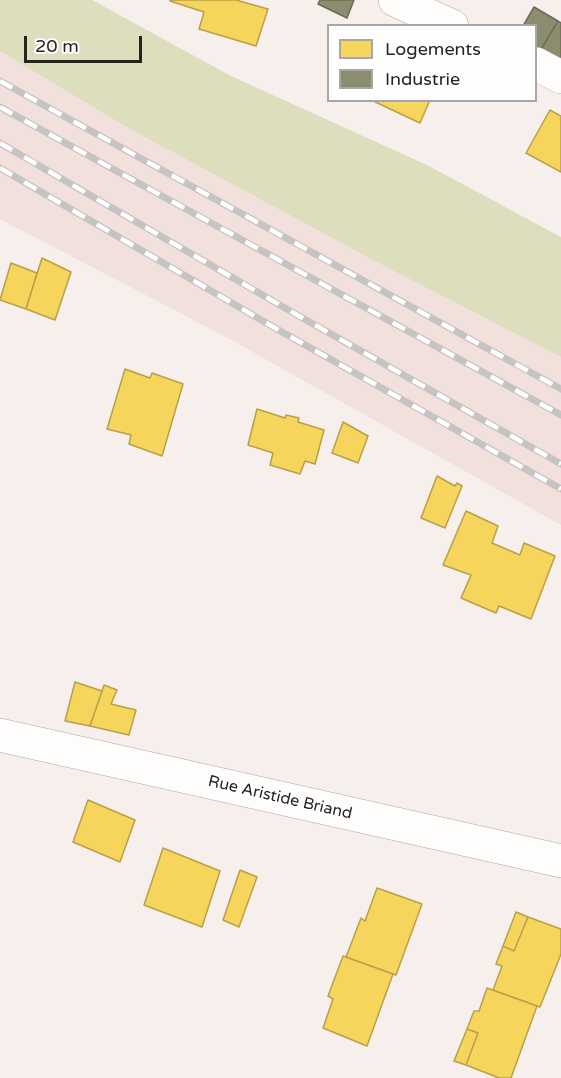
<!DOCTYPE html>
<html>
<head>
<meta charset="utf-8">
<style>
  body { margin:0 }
  #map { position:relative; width:561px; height:1078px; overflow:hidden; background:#f7efec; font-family:"Varela Round",sans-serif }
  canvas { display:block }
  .legend { position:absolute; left:327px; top:24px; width:210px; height:78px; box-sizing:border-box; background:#fefefe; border:2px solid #a8a6a6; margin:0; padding:8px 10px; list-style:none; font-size:18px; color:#282321 }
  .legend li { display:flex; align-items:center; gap:12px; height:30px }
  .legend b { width:30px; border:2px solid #a8a6a6 }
  .scale { position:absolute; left:24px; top:36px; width:118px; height:27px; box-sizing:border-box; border:3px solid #282321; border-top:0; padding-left:8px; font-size:18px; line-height:21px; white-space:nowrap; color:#282321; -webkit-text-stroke:4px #fefefe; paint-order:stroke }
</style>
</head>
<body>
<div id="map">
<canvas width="561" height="1078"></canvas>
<ul class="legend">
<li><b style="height:16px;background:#f6d55c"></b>Logements</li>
<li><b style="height:16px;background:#8c8c6e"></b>Industrie</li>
</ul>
<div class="scale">20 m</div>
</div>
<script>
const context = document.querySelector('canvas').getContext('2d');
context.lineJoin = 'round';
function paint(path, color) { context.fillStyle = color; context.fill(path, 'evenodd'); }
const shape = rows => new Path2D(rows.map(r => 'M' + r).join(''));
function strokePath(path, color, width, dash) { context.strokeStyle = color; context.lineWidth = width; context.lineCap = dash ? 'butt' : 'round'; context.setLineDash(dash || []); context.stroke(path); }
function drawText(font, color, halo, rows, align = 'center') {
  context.font = font + ' "Varela Round",sans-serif'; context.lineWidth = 6; context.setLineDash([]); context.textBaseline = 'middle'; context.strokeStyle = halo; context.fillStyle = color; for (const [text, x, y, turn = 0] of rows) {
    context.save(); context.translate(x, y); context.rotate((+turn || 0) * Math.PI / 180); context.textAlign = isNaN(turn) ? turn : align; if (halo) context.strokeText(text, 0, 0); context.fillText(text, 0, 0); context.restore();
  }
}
paint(shape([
  [0,51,128,128,386,267,561,357,561,525,226,337,0,219]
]), '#f1e0db');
paint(shape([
  [0,0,92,0,231,76,429,166,561,237,561,357,386,267,128,128,0,51]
]), '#dddebe');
const homes = shape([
  [170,0,236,0,268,9,256,46,199,29,204,12,170,1,170,0],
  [371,100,430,100,420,123,371,100],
  [550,110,561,116,561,172,526,153,550,110],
  [42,258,71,272,55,320,26,309,42,258],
  [11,263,37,273,26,309,0,300,11,263],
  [125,369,150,378,152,373,183,384,162,456,129,444,131,435,107,429,125,369],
  [257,409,285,418,286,415,299,418,298,422,324,430,315,464,305,461,300,474,270,465,273,453,248,445,257,409],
  [343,422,368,436,358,463,332,453,343,422],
  [437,476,455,486,457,483,462,486,445,528,421,518,437,476],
  [466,511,498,526,492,543,520,555,524,543,555,556,531,619,499,606,496,613,461,598,471,575,443,565,466,511],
  [75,682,102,691,90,726,65,721,75,682],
  [104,685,117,690,111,704,136,710,129,735,90,726,104,685],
  [88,800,135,820,120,862,73,842,88,800],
  [163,848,220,871,202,927,144,905,163,848],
  [240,870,257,877,239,927,223,920,240,870],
  [377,888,422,904,396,975,346,957,361,918,365,921,377,888],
  [516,912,528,917,514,951,503,946,516,912],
  [528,917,561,929,561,954,540,1007,493,990,502,966,496,964,503,946,514,951,528,917],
  [343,956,393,974,367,1046,323,1028,333,999,328,996,343,956],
  [487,988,537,1006,511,1078,499,1078,466,1065,478,1033,467,1029,474,1011,479,1011,487,988],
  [467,1029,478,1033,466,1065,454,1061,467,1029]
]);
paint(homes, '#f6d55c');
strokePath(homes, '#b8a04a', 1.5);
const industry = shape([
  [320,0,354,0,347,18,318,4,320,0],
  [534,7,558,21,540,51,536,49,536,26,523,26,534,7],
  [558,21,561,23,561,60,540,51,558,21]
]);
paint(industry, '#8c8c6e');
strokePath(industry, '#6e6c57', 1.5);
const street = shape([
  [395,0,452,26],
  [536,64,561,77]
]);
const secondary = shape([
  [0,735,561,861]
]);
strokePath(street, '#ada7a5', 34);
strokePath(secondary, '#ada7a5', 34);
strokePath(street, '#fefdfc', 33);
strokePath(secondary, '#fefdfc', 33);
const rail = shape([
  [0,81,561,389],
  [0,107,561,415],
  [0,143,285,308,561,464],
  [0,168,275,328,561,489]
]);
strokePath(rail, '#c6c4c2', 7);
strokePath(rail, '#fefefe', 4.5, [14]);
drawText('16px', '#282321', '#fefefe', [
  ["Rue Aristide Briand",280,798,13]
]);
</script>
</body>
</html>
